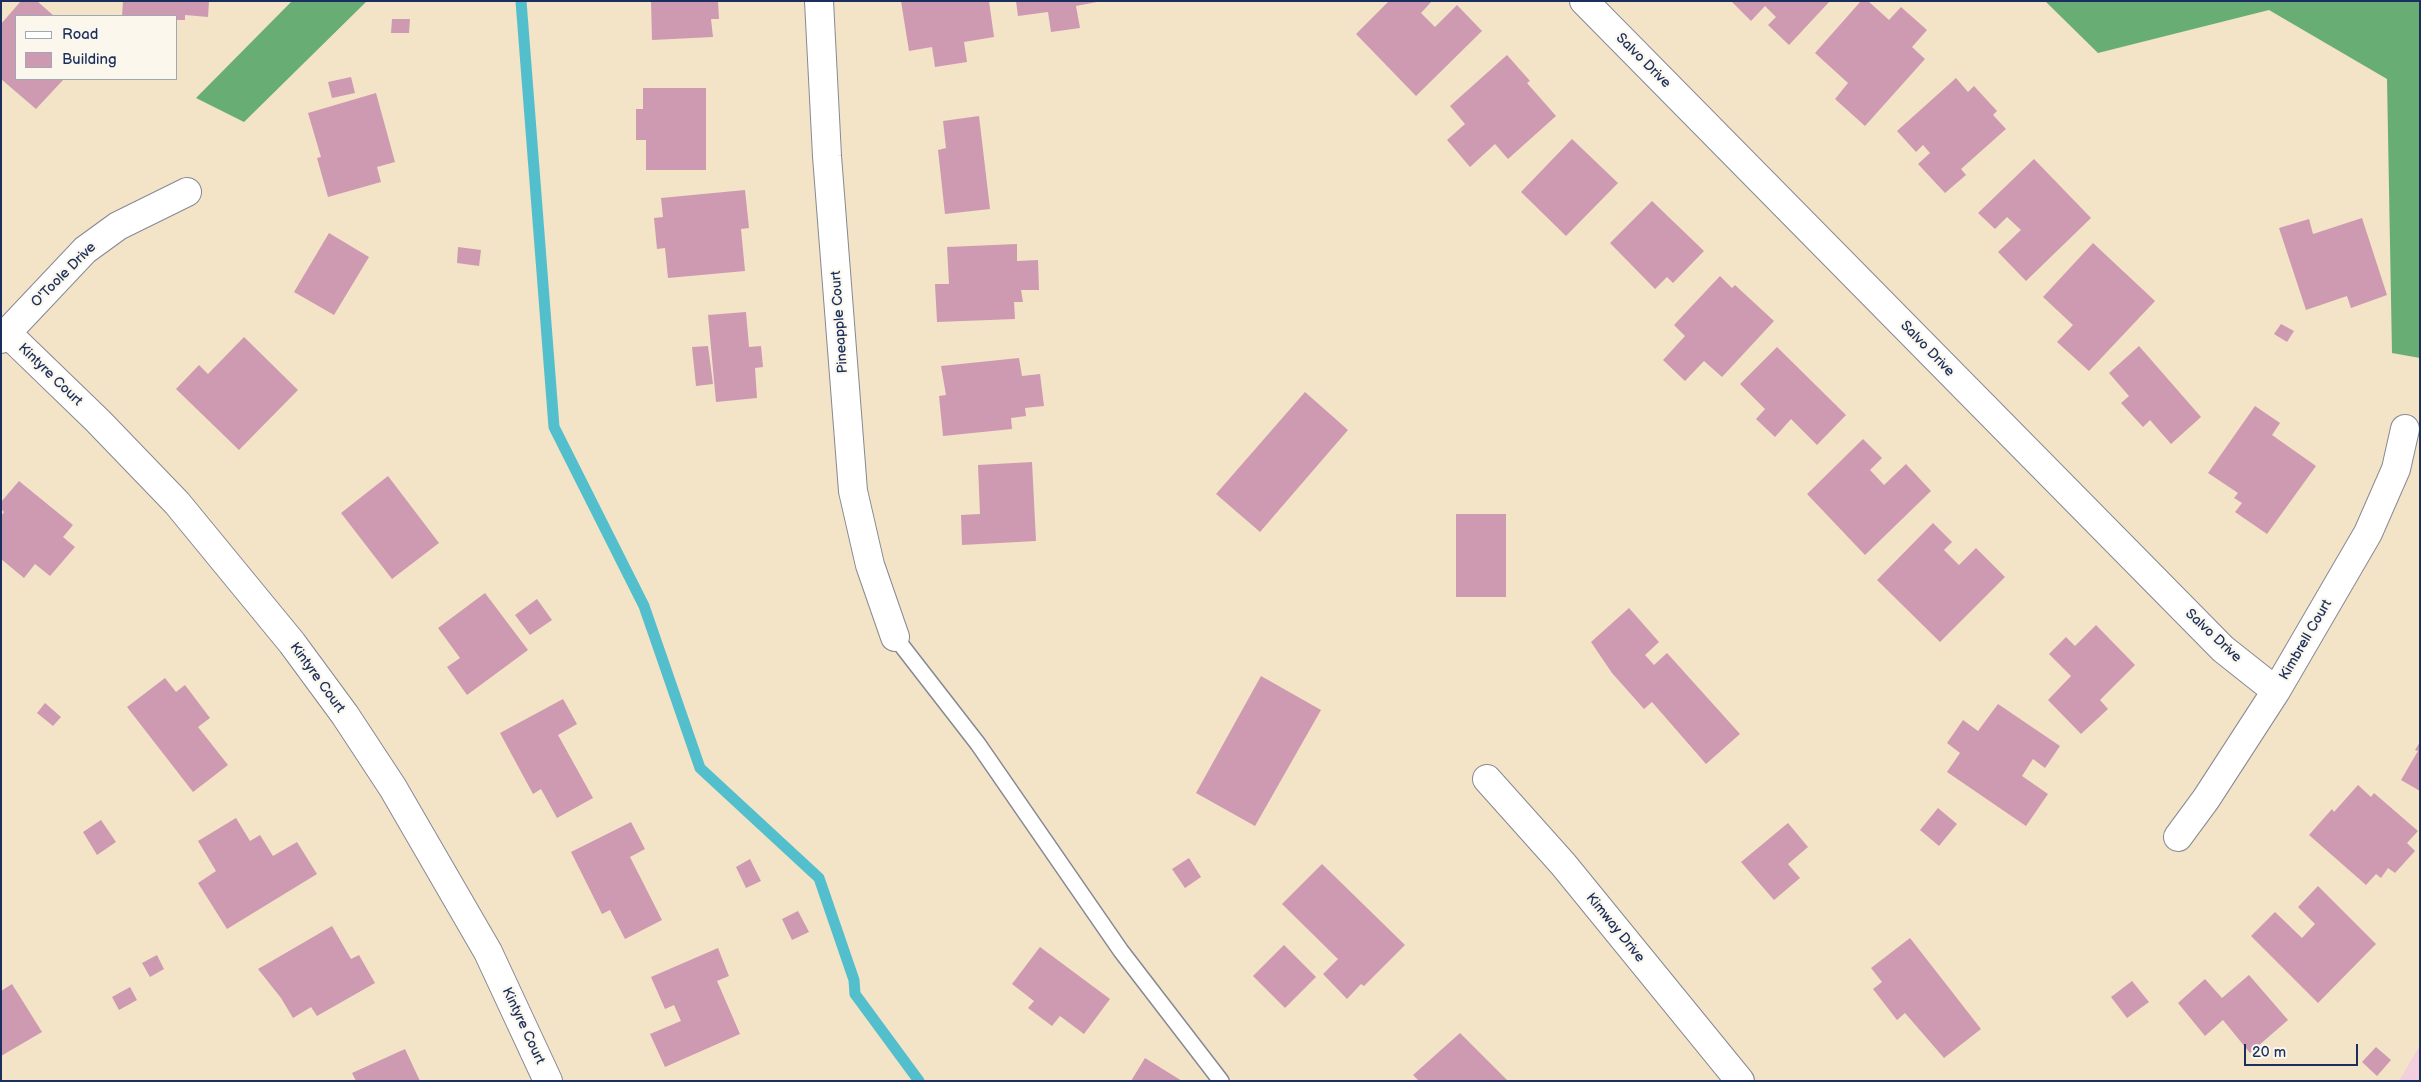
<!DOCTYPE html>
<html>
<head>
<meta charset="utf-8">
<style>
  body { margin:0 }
  #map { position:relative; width:2421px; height:1082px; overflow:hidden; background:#f3e3c7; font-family:"Balsamiq Sans",sans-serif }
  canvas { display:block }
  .frame { position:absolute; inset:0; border:2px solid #1b2f5e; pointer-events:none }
  .legend { position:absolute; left:15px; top:15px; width:162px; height:65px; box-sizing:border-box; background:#fbf7ec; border:1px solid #a1a7b3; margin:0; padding:6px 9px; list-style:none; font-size:15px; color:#1b2f5e }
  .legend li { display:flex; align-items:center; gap:10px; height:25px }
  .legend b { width:25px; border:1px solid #a1a7b3 }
  .scale { position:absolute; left:2244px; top:1044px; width:114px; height:22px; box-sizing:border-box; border:2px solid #1b2f5e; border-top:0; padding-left:6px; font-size:15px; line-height:18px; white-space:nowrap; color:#1b2f5e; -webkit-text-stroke:4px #fbf7ec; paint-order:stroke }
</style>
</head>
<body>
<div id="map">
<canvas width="2421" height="1082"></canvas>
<div class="frame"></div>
<ul class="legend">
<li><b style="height:6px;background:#fff"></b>Road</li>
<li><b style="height:14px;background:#ce9ab2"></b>Building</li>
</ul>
<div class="scale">20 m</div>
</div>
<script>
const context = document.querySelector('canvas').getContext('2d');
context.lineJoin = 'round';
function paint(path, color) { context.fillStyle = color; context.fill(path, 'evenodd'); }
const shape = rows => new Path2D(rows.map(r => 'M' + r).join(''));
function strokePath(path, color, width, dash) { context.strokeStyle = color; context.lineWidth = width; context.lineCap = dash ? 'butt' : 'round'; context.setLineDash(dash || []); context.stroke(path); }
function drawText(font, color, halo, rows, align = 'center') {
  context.font = font + ' "Balsamiq Sans",sans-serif'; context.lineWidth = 4.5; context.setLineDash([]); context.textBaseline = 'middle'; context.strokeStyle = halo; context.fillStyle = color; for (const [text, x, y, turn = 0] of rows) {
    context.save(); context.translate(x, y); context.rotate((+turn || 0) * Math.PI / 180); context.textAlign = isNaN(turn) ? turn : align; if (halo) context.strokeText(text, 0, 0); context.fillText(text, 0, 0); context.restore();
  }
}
paint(shape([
  [2420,1045,2420,1081,2399,1081]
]), '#f3cfde');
paint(shape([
  [292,1,367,1,244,122,196,98],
  [2045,1,2420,1,2420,358,2392,353,2387,79,2269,10,2098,53]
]), '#68ae74');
strokePath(shape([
  [521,1,554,427,644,606,700,768,819,878,854,980,855,994,919,1081]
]), '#53bfcc', 11);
paint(shape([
  [21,1,37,1,54,16,16,16,16,79,63,80,36,109,1,79,1,24],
  [123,1,209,1,208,17,185,15,185,20,176,20,176,16,122,16],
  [651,1,718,1,719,19,711,19,713,37,652,40],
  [901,1,989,1,994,37,964,42,967,62,935,67,932,47,909,51],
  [1016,1,1097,1,1097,2,1076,6,1080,28,1051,32,1048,12,1018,16],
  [1389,1,1432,1,1421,13,1435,27,1457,5,1482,31,1416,96,1356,34],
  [1731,1,1830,1,1789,45,1768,25,1776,17,1765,6,1751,21],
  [1861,1,1868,1,1889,20,1901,7,1927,30,1912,47,1925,59,1865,126,1835,99,1848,83,1815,53],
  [392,19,410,19,409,33,391,33],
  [1507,55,1530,81,1527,83,1556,116,1508,159,1495,144,1470,167,1447,140,1465,124,1450,106],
  [351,77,355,93,332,98,328,82],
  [1956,78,1968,92,1974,86,1997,111,1993,115,2006,129,1961,169,1966,175,1945,193,1918,164,1930,153,1923,145,1916,152,1897,131],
  [643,88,706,88,706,170,646,170,646,140,636,140,636,109,643,109],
  [376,93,395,162,377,167,381,182,328,197,317,158,321,157,308,113],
  [979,116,990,209,945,214,938,150,946,148,943,121],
  [1572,139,1618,183,1566,236,1521,192],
  [2034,159,2091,218,2026,281,1998,252,2021,230,2007,217,1995,229,1978,213],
  [745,190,749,228,741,229,745,271,668,278,665,248,657,249,654,218,663,217,661,198],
  [1652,201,1704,251,1673,283,1667,277,1655,289,1610,243],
  [2362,218,2387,295,2351,308,2347,296,2306,310,2279,228,2309,219,2313,234],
  [329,233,369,257,334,315,294,292],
  [2093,243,2155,301,2089,371,2057,342,2073,325,2043,297],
  [1017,244,1017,261,1038,260,1039,290,1021,290,1023,302,1014,302,1015,319,937,322,935,284,949,284,947,247],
  [458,247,481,250,479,266,457,263],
  [1720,276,1732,288,1735,285,1774,321,1722,377,1704,361,1685,381,1663,360,1685,336,1674,325],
  [746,312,749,347,761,346,763,367,755,368,757,398,716,402,708,315],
  [2281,324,2294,331,2287,342,2274,334],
  [244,337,298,390,239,450,176,389,199,365,208,374],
  [708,346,713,384,696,386,692,347],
  [2139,346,2201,417,2171,444,2150,420,2143,427,2121,403,2129,396,2109,373],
  [1777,347,1846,415,1817,445,1791,419,1775,437,1756,419,1765,409,1740,384],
  [1019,358,1022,376,1040,374,1044,406,1025,408,1026,416,1011,418,1012,429,943,436,939,396,946,395,941,366],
  [1305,392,1348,430,1260,532,1216,494],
  [2255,406,2280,423,2272,435,2316,466,2267,534,2235,512,2242,503,2234,498,2238,493,2208,473],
  [1863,439,1882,458,1870,470,1884,485,1906,464,1931,491,1865,555,1807,494],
  [1032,462,1036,541,962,545,961,515,980,514,978,465],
  [388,476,439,543,392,579,341,513],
  [19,481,73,525,63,537,75,547,50,576,35,564,24,578,1,559,1,516,4,512,1,509,1,502],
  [1456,514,1506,514,1506,597,1456,597],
  [1933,523,1952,542,1944,550,1959,565,1976,548,2005,577,1940,642,1877,580],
  [485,593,528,650,467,695,447,667,460,658,438,628],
  [537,599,552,620,530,635,515,615],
  [1629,608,1659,642,1645,655,1654,665,1667,653,1740,734,1706,764,1652,702,1644,709,1612,673,1591,642],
  [2096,625,2135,665,2100,700,2108,709,2081,734,2048,700,2071,676,2049,654,2066,637,2075,646],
  [1261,676,1321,710,1255,826,1196,793],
  [165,678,176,692,185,685,210,718,198,727,228,765,193,792,127,707],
  [563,699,577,724,558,735,593,798,557,818,541,789,533,794,500,733],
  [45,703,61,717,53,726,37,713],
  [1998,704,2060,746,2045,768,2033,759,2022,776,2048,794,2026,826,1947,772,1960,753,1947,743,1963,720,1978,731],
  [2420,742,2420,791,2401,780,2418,751,2415,750],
  [2358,785,2371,797,2374,793,2418,831,2407,843,2415,851,2395,873,2388,868,2381,878,2376,874,2366,885,2309,835,2332,809,2334,812],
  [1938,808,1957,824,1939,846,1920,830],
  [236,818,250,841,260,835,273,856,297,842,317,874,227,929,198,883,216,871,198,841],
  [101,820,116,842,97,855,83,832],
  [631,822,645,849,630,857,662,920,625,939,610,910,602,914,571,852],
  [1788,823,1808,847,1788,864,1800,878,1774,900,1741,862],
  [1189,858,1201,877,1185,888,1172,869],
  [750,859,761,881,746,888,736,867],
  [1322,864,1405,945,1364,986,1361,984,1347,999,1323,974,1338,959,1282,904],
  [2318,886,2376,944,2318,1003,2251,936,2275,912,2302,938,2315,924,2298,907],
  [798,911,809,932,792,940,782,919],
  [332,926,351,959,359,955,375,983,317,1016,311,1007,293,1018,281,998,258,969],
  [1910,938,1981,1029,1944,1058,1905,1013,1897,1020,1873,989,1882,982,1871,968],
  [1284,945,1316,977,1285,1008,1253,976],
  [1040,947,1110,999,1084,1034,1060,1016,1052,1026,1028,1008,1034,1001,1012,984],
  [718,948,729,976,717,981,740,1034,665,1067,650,1034,681,1021,674,1005,665,1009,651,977],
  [157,955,164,969,150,977,142,963],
  [2249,975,2288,1020,2250,1053,2223,1020,2205,1036,2178,1003,2205,979,2222,998],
  [2132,981,2149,1002,2127,1018,2111,997],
  [12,984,42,1032,1,1056,1,991],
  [130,987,137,1000,119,1010,112,997],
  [1460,1033,1508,1081,1419,1081,1413,1075],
  [2376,1047,2391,1060,2377,1076,2362,1062],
  [405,1049,420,1081,356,1081,352,1073],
  [1145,1058,1182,1081,1131,1081]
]), '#ce9ab2');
const service = shape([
  [895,637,978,744,1121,951,1221,1081]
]);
const minor = shape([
  [819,1,827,156,853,491,870,565,895,637],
  [1584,1,2223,649,2276,691],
  [7,333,98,421,177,503,292,643,345,715,393,788,488,952,548,1081],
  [1,339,85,250,118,226,187,192],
  [1487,779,1563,864,1740,1081],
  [2178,837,2206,799,2276,691,2368,533,2396,469,2405,429]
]);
strokePath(service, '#878992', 18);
strokePath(minor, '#878992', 30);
strokePath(service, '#fff', 15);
strokePath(minor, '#fff', 28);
drawText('14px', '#1b2f5e', '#fbf7ec', [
  ["Salvo Drive",1643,61,45],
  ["O'Toole Drive",64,275,-45],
  ["Pineapple Court",840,322,-94],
  ["Salvo Drive",1927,349,46],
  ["Kintyre Court",50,375,44],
  ["Salvo Drive",2213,636,43],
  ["Kimbrell Court",2306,640,-60],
  ["Kintyre Court",317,678,54],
  ["Kimway Drive",1615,928,51],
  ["Kintyre Court",523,1026,65]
]);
</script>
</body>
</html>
